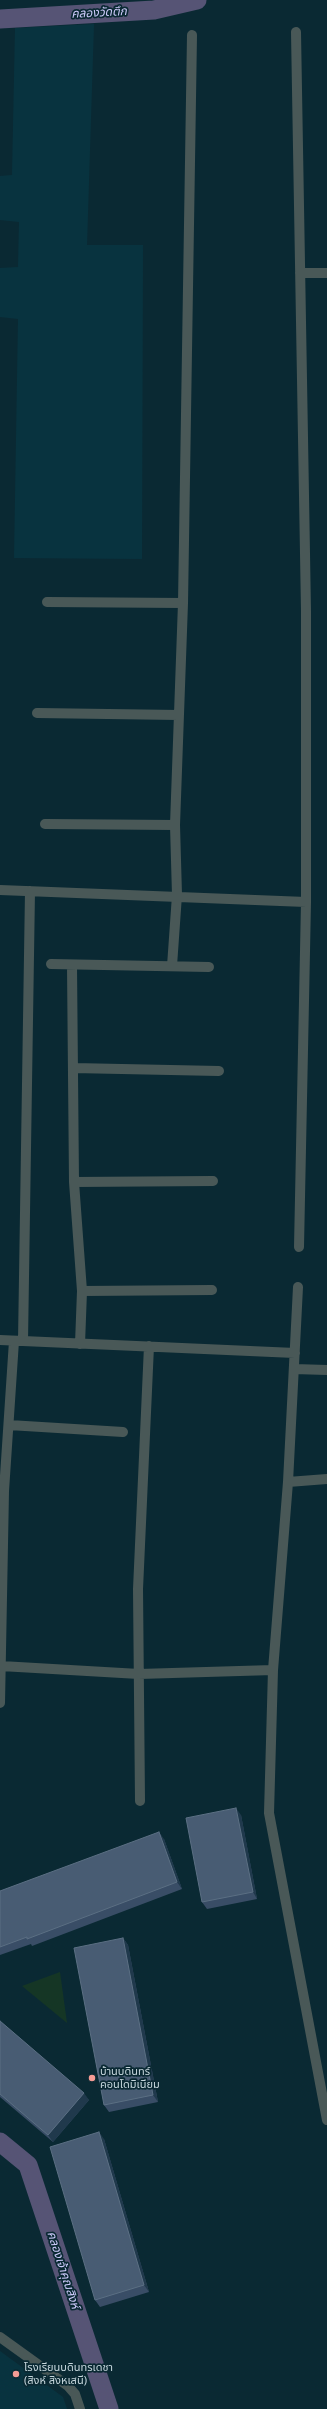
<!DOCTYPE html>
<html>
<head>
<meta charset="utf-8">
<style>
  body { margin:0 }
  canvas { display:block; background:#0a2933 }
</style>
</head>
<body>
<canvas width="327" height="2409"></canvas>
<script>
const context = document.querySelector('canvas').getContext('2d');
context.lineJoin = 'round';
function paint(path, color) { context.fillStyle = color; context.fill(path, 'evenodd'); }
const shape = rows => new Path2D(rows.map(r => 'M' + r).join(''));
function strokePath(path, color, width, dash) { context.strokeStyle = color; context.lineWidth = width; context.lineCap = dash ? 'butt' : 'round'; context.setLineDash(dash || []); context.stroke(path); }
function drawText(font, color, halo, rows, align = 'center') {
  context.font = font + ' "Noto Sans","Noto Sans Thai",sans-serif'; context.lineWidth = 3.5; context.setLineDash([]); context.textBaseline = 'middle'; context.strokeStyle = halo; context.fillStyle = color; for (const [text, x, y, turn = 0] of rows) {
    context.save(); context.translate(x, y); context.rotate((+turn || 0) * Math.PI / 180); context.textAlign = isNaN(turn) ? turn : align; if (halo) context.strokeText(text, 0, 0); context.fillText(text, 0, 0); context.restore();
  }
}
paint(shape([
  [94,24,87,245,143,245,142,559,14,558,18,319,0,317,0,268,18,267,19,222,0,220,0,176,12,175,15,28],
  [0,2351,63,2397,67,2409,0,2409]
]), '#08333f');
paint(shape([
  [60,1972,67,2023,22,1986]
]), '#153625');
strokePath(shape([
  [0,19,154,10,197,0],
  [0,2142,28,2165,109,2409]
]), '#565475', 19);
strokePath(shape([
  [296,32,306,611,306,902,299,1247],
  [300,273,327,273],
  [47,602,183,603],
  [37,713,179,715],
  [45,824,175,825],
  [0,890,306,902],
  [51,964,209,967],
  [72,966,74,1182,82,1291,80,1344],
  [172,966,177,895,175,825,183,603,192,35],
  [73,1068,219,1071],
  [74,1182,213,1181],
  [298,1287,288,1482,273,1670,269,1813,327,2120],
  [82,1291,212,1290],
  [0,1340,295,1353],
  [23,1341,30,891],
  [294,1369,327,1370],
  [9,1425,123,1432],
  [288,1482,327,1479],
  [1,1666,139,1674,273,1670],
  [0,1703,4,1491,14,1341],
  [140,1801,138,1589,149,1346],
  [0,2337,68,2386,75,2394,80,2409]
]), '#495857', 10);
paint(shape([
  [241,1815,257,1899,207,1909,202,1902],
  [164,1839,182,1889,32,1946,31,1944,0,1955,0,1891],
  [123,1938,128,1945,158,2102,109,2112,104,2105],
  [0,2021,89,2100,53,2142,0,2097],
  [104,2139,149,2292,100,2307,95,2300]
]), '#394d66');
paint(shape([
  [236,1808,241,1815,257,1899,253,1892],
  [159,1832,164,1839,182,1889,177,1882],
  [123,1938,128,1945,158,2102,153,2095],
  [84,2093,89,2100,53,2142,48,2135],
  [99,2132,104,2139,149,2292,144,2285]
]), '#20394c');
const building = shape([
  [236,1808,253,1892,202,1902,186,1818,236,1808],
  [159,1832,177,1882,27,1939,27,1937,0,1947,0,1891,159,1832],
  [123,1938,153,2095,104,2105,74,1948,123,1938],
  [0,2021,84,2093,48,2135,0,2094,0,2021],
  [99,2132,144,2285,95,2300,50,2147,99,2132]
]);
paint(building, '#485c73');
strokePath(building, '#5b6f83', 1);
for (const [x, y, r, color] of [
  [92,2078,4,"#f59c95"],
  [16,2374,4,"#f59c95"]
]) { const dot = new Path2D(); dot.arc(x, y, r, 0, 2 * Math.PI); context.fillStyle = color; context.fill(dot); strokePath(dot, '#0a2933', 1.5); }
drawText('11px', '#c5d6dc', '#0a2933', [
  ["บ้านบดินทร์",100,2072],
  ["คอนโดมิเนียม",100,2085],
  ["โรงเรียนบดินทรเดชา",24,2368],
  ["(สิงห์ สิงหเสนี)",24,2381]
], 'left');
drawText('italic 12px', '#cdcafa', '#0a2933', [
  ["คลองวัดตึก",99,13,-3],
  ["คลองเจ้าคุณสิงห์",63,2270,72]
]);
</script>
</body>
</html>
